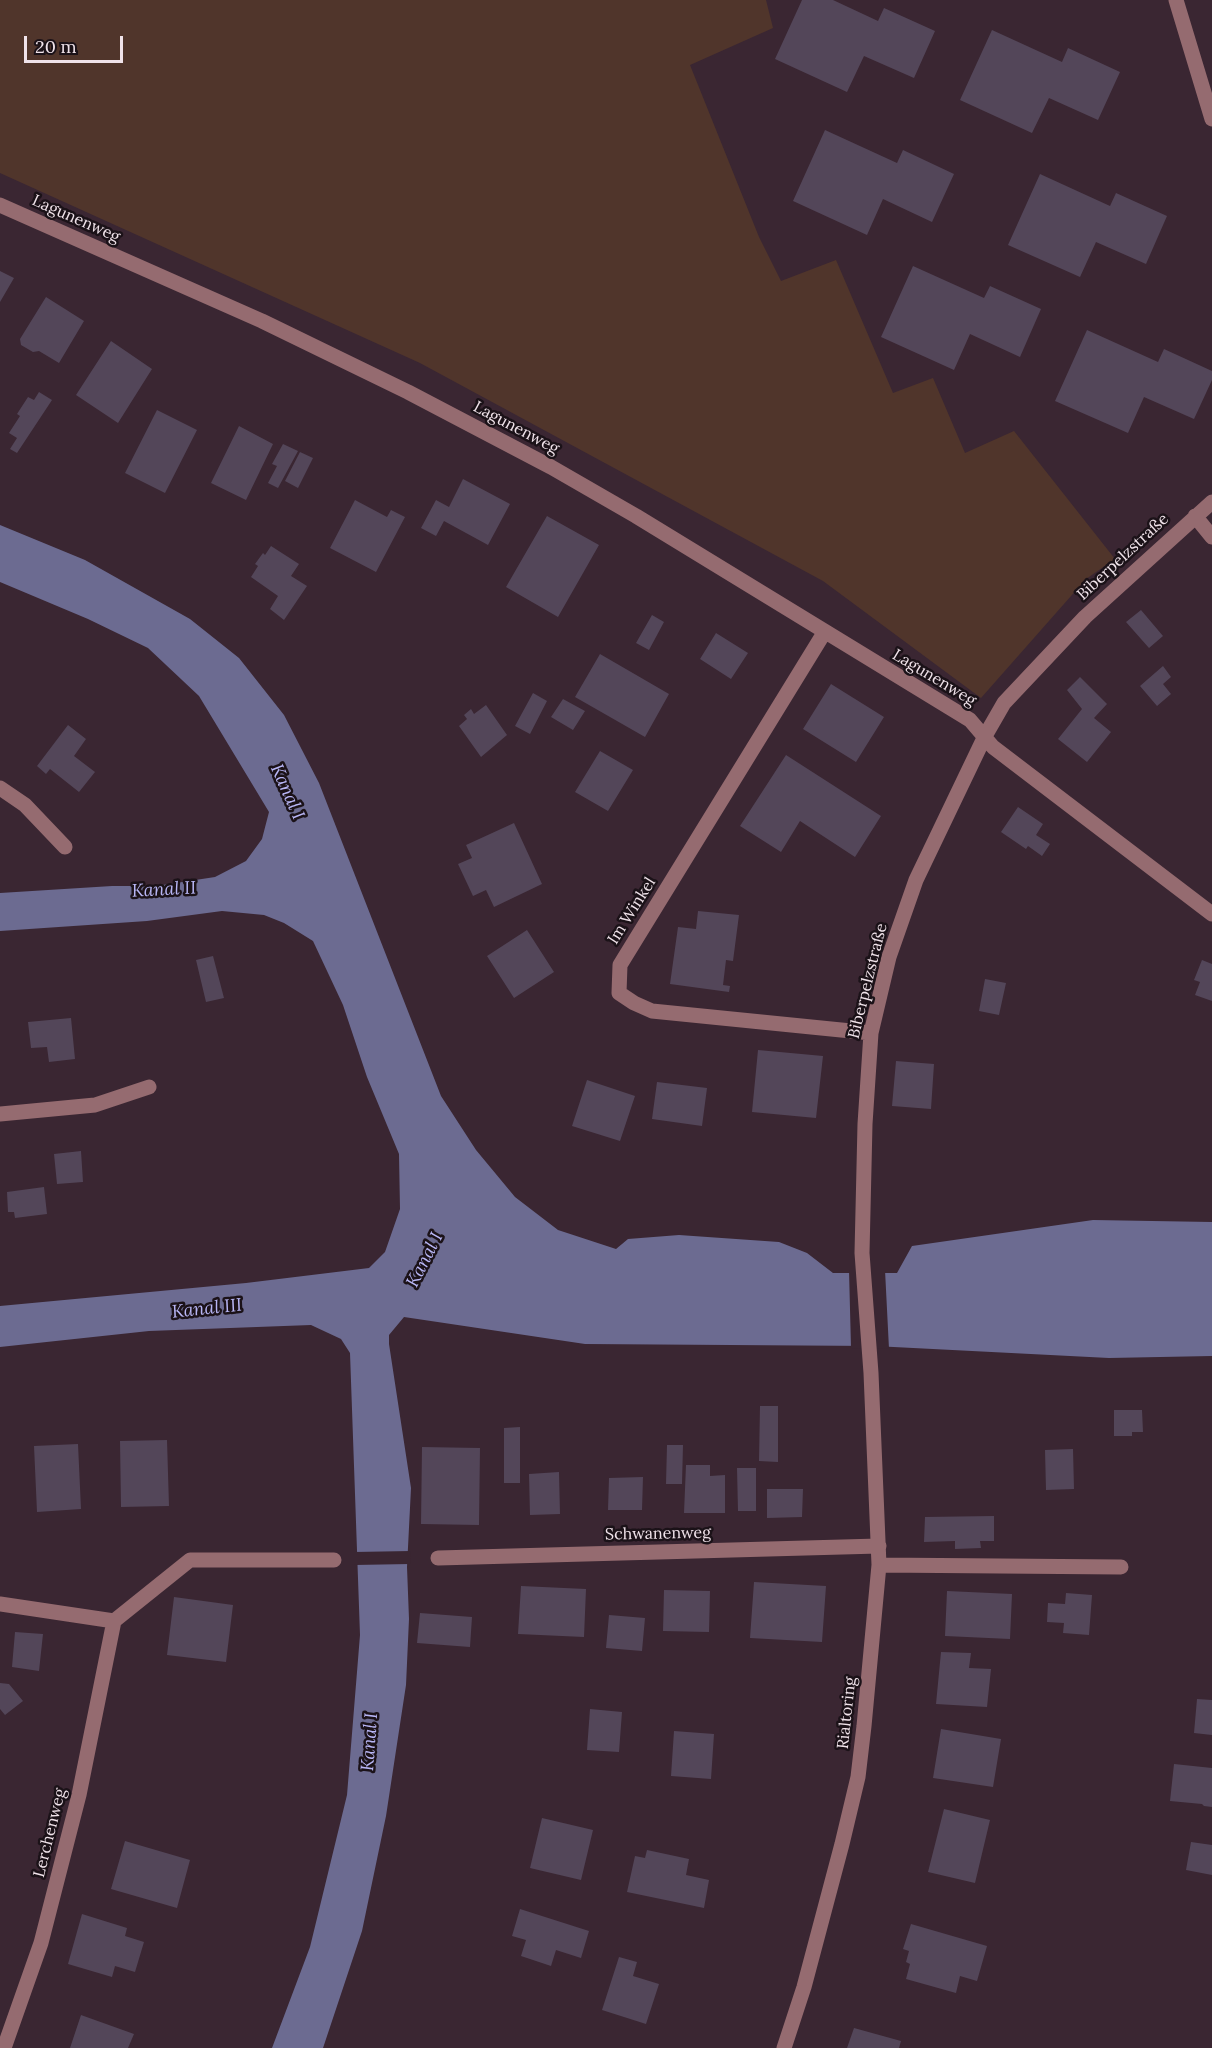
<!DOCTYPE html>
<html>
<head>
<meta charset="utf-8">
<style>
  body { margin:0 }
  #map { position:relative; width:1212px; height:2048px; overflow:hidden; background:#3a2632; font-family:Lora,serif }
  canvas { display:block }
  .scale { position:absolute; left:24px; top:36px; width:99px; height:27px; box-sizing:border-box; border:3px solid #f0e3ea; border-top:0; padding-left:8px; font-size:18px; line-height:21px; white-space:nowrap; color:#f0e3ea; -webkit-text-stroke:4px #1b1218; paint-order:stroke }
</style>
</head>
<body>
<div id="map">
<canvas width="1212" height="2048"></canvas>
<div class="scale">20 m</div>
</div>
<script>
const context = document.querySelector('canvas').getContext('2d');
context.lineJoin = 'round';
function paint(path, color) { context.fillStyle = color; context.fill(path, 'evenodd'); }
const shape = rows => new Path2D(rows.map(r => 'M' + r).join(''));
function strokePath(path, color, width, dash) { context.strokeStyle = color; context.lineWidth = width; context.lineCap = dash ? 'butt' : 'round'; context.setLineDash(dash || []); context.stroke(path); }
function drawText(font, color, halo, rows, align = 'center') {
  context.font = font + ' Lora,serif'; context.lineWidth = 5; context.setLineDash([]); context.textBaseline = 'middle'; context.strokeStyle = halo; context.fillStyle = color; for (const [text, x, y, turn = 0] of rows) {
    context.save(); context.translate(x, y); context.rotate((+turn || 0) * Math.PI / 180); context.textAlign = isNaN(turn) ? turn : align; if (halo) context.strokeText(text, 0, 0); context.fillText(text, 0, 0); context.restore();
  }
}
paint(shape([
  [0,0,766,0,773,28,690,65,759,237,781,281,836,260,893,393,933,378,965,453,1014,431,1115,559,1086,579,981,698,823,581,420,363,0,173]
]), '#50352b');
paint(shape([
  [0,525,85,560,190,619,239,658,284,715,319,783,441,1096,476,1150,515,1197,558,1230,616,1249,628,1239,679,1235,779,1242,807,1253,833,1273,897,1273,912,1246,1093,1220,1212,1222,1212,1356,1109,1358,874,1346,585,1344,404,1317,389,1335,389,1344,411,1488,407,1567,409,1619,406,1685,386,1816,362,1931,323,2048,272,2048,310,1947,347,1795,360,1635,350,1353,341,1339,311,1325,149,1331,0,1347,0,1306,246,1283,369,1268,385,1252,400,1209,399,1154,367,1077,343,1005,313,941,284,923,264,915,222,911,147,921,0,931,0,893,112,886,156,886,215,877,246,861,262,839,269,812,199,696,148,648,88,619,0,582]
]), '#6c6b91');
paint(shape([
  [849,1270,885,1270,889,1349,851,1348],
  [411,1551,410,1564,354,1565,354,1552]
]), '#3a2632');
paint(shape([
  [802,0,833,0,878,21,884,8,935,31,914,78,864,56,847,92,775,59],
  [992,30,1062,62,1068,48,1120,72,1098,120,1049,98,1032,133,960,100],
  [825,130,897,163,903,150,954,174,932,222,883,199,867,235,793,201],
  [1040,174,1110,206,1116,193,1167,216,1146,264,1096,242,1080,277,1008,245],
  [913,266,984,298,990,286,1041,309,1020,357,970,334,954,370,881,337],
  [0,271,14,278,0,302],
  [46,297,84,321,59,363,39,351,33,352,21,345,20,339],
  [1087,330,1158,362,1164,349,1212,371,1212,380,1194,419,1144,397,1128,433,1055,401],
  [111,341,152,369,118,423,76,395],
  [39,392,52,400,17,453,10,449,17,438,9,433,20,416,17,414,28,397,34,400],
  [157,410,197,430,165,493,125,473],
  [239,426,273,444,246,500,211,483],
  [283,444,298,451,278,488,268,483,277,466,272,464],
  [300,452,313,458,298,488,285,481],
  [463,479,510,504,488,545,444,521,436,536,421,528,436,500,449,507],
  [355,500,387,517,391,510,405,517,376,572,330,548],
  [547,516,599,545,558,617,506,587],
  [271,546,299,564,291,576,307,586,284,620,270,609,278,596,251,577,258,566,255,564,263,553,265,555],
  [1141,610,1163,636,1149,648,1126,622],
  [652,615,664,622,649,650,636,643],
  [716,633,748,653,731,679,700,659],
  [600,654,669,694,645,737,575,697],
  [1163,666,1171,677,1163,684,1171,694,1157,706,1140,686],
  [1080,677,1107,704,1094,718,1111,732,1087,762,1058,739,1082,709,1067,690],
  [831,684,884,717,856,762,803,729],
  [533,693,547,701,530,734,515,726],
  [563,699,585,711,573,730,551,717],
  [486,705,507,735,481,757,459,726,467,719,464,715,471,709,474,714],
  [68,725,86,739,74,756,95,772,79,792,50,769,46,774,37,766],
  [600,751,633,770,608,811,575,792],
  [786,755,881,816,855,857,800,821,781,852,740,826],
  [1018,807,1043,824,1036,835,1050,844,1042,856,1028,846,1026,849,1001,832],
  [514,823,542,884,494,907,486,890,473,896,458,864,472,858,466,845],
  [698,911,739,915,733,961,726,960,723,985,730,986,729,992,670,984,678,927,696,929],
  [527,930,554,972,514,998,487,956],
  [213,956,224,998,206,1002,196,960],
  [1202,960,1212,964,1212,1001,1195,995,1200,982,1194,980],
  [985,979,1006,983,999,1015,979,1011],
  [71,1018,75,1059,49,1062,47,1047,31,1048,28,1022],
  [758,1050,823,1056,816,1118,752,1112],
  [896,1061,934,1064,931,1109,892,1106],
  [587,1080,635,1096,620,1141,572,1126],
  [657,1082,707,1088,702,1126,652,1119],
  [81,1151,83,1182,57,1184,54,1154],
  [44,1187,47,1214,15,1218,14,1212,8,1212,7,1192],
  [760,1406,778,1406,778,1462,759,1461],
  [1114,1410,1142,1410,1143,1432,1132,1432,1132,1436,1114,1436],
  [520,1427,520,1483,504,1483,504,1428],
  [167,1440,169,1506,121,1507,120,1441],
  [78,1444,81,1509,37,1512,34,1446],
  [667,1445,683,1445,682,1484,666,1484],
  [422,1447,480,1448,479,1525,421,1524],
  [1073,1449,1074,1489,1046,1490,1045,1450],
  [686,1465,710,1465,710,1476,725,1475,725,1513,684,1513],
  [737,1468,756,1468,756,1511,738,1511],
  [559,1472,560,1514,530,1515,529,1474],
  [643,1477,642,1510,608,1510,609,1478],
  [767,1489,803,1489,802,1517,767,1518],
  [994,1516,994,1541,980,1541,981,1548,955,1549,955,1541,924,1542,925,1517],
  [754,1582,826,1586,822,1642,750,1638],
  [521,1586,586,1589,584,1637,518,1634],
  [664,1590,710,1591,709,1632,663,1631],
  [947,1591,1012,1594,1010,1639,945,1636],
  [1066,1593,1092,1595,1089,1635,1063,1633,1064,1623,1047,1622,1048,1603,1065,1604],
  [174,1597,233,1605,226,1662,167,1655],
  [420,1613,472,1617,470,1647,417,1643],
  [609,1615,645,1618,642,1651,606,1648],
  [15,1632,43,1634,39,1671,12,1667],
  [941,1652,971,1653,969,1668,991,1669,987,1707,936,1704],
  [0,1683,9,1684,23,1701,5,1715,0,1709],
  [1197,1699,1212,1700,1212,1735,1194,1733],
  [590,1709,622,1712,619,1752,587,1750],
  [941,1729,1001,1739,993,1787,933,1778],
  [674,1731,714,1734,711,1779,671,1776],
  [1174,1764,1212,1768,1212,1807,1204,1806,1202,1804,1170,1801],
  [944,1809,990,1820,975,1883,928,1872],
  [542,1818,593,1830,581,1880,530,1868],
  [125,1841,190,1860,177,1908,111,1889],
  [1191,1842,1212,1845,1212,1875,1186,1870],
  [647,1850,689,1859,686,1875,709,1880,704,1908,627,1892,635,1856,645,1858],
  [520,1909,589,1931,581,1958,556,1950,551,1966,521,1956,526,1940,512,1936],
  [82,1914,127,1928,125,1936,144,1942,135,1972,115,1966,112,1977,68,1964],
  [911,1924,987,1946,977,1981,960,1976,956,1993,906,1979,910,1964,906,1962,909,1951,903,1949],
  [619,1957,637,1962,633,1976,659,1984,646,2024,602,2010],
  [81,2015,134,2034,128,2048,70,2048],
  [854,2028,901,2041,899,2048,847,2048]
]), '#534659');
strokePath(shape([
  [1176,0,1212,119],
  [0,205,262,321,408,392,551,467,636,516,970,720,993,747,1212,914],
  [1195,516,1212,537],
  [824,633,620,965,619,993,634,1003,652,1011,871,1033],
  [0,788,25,805,65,847],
  [0,1114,95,1105,149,1087],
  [438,1558,879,1546],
  [879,1565,1121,1567],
  [0,1604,114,1621,190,1560,334,1560],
  [4,2048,41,1943,79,1795,114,1621],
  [784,2048,804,1987,842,1844,858,1777,864,1726,879,1565,871,1373,862,1253,865,1124,871,1033,889,957,916,880,985,736,1004,703,1085,617,1212,502]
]), '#956b70', 15);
drawText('16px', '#f0e3ea', '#1b1218', [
  ["Lagunenweg",76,219,24],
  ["Lagunenweg",516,428,28],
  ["Biberpelzstraße",1123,557,-43],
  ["Lagunenweg",934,678,31],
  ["Im Winkel",632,911,-58],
  ["Biberpelzstraße",868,981,-76],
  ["Schwanenweg",658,1534,-1],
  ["Rialtoring",847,1713,-84],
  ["Lerchenweg",50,1833,-76]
]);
drawText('italic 18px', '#b8b6f5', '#1b1218', [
  ["Kanal I",287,792,66],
  ["Kanal II",164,890,-3],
  ["Kanal I",425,1260,-63],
  ["Kanal III",207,1309,-6],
  ["Kanal I",370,1742,-86]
]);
</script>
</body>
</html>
